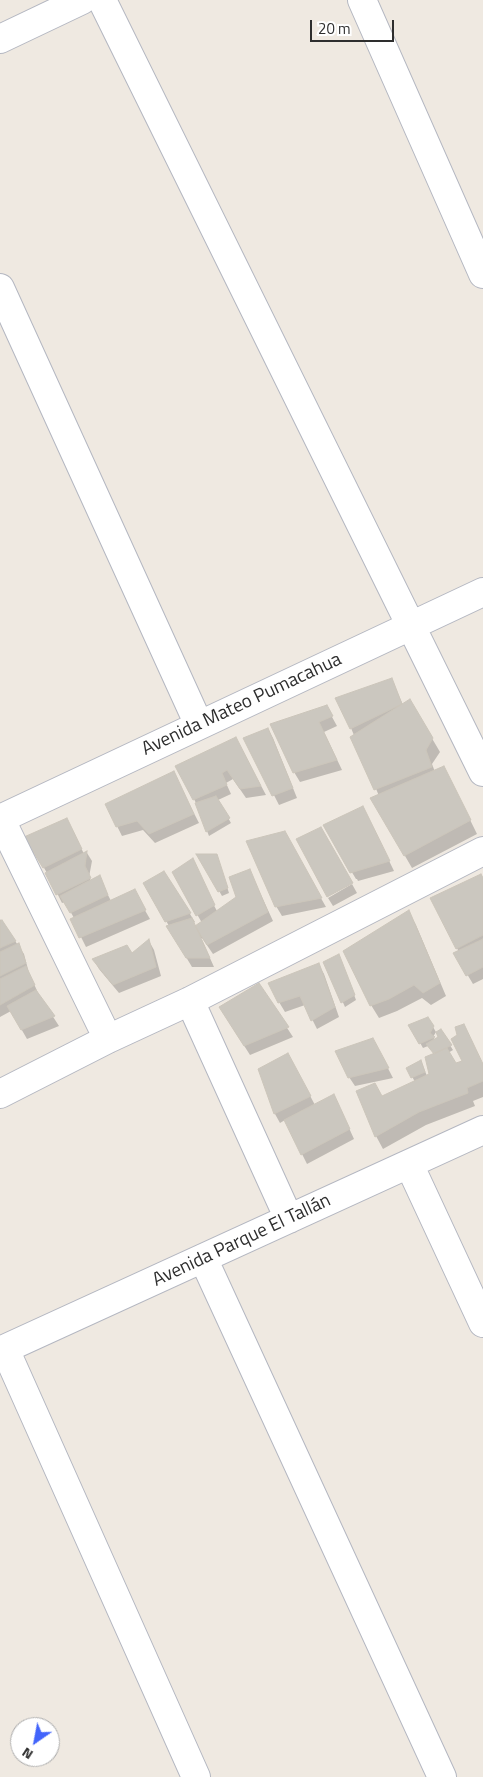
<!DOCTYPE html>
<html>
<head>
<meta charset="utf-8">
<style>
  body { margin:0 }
  #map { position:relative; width:483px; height:1777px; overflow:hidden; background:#efe9e1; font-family:"Titillium Web",sans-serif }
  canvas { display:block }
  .north { position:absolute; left:10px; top:1717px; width:50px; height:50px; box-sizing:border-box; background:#fff; border:1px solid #ababab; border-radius:50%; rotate:213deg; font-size:14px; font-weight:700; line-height:20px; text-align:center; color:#2e2e2e }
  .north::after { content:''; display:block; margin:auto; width:18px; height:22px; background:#4264fb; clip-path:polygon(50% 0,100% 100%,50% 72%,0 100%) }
  .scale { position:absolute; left:310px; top:20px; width:84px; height:22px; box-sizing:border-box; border:2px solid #2e2e2e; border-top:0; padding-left:6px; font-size:15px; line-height:18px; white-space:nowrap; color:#2e2e2e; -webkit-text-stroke:4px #fff; paint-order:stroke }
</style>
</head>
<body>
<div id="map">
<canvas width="483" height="1777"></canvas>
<div class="north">N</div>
<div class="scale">20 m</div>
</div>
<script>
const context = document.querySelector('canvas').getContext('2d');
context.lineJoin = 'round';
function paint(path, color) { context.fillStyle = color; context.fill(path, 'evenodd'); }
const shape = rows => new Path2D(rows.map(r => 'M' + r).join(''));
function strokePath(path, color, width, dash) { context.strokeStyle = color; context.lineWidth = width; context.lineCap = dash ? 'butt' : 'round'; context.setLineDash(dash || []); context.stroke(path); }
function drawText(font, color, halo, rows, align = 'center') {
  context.font = font + ' "Titillium Web",sans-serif'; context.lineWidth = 4.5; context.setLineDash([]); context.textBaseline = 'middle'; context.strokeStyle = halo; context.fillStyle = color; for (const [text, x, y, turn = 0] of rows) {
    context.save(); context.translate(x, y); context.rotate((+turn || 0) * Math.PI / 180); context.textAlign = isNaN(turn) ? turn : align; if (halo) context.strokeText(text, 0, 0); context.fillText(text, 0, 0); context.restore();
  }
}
paint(shape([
  [392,680,403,705,410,701,440,752,432,764,435,772,451,781,477,834,412,868,372,799,379,796,351,728],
  [326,706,337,726,324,732,342,770,300,782,294,772],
  [268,729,273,738,297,798,279,805,245,738],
  [241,748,266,795,246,798,233,779,226,783,231,794,218,800,231,823,209,836,196,803,177,766],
  [178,782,199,823,155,843,143,830,122,836,117,826],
  [363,807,394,871,358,881,357,879,356,879,324,826],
  [72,829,84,854,87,853,92,861,89,877,91,881,99,877,111,901,139,900,150,919,86,947,72,919,74,918,65,902,62,903,47,873,26,837],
  [284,833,326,907,282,916,276,906],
  [199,856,217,856,229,893,222,896],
  [250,871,273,921,213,954,202,938,201,938,214,967,192,967,168,927,169,926,145,884,164,872,190,914,195,922,193,923,196,927,202,923,173,872,211,900,217,911,237,898],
  [483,880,483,979,473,984,455,954,459,952,431,899],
  [352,884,357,893,333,906,328,898],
  [409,912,416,925,446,996,431,1005,422,998,397,1011,379,1018,371,1005],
  [0,919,24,954,29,973,39,995,59,1026,27,1039,11,1011,0,1017],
  [149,941,154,950,161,976,119,993,99,969,94,960,131,955],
  [341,960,356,1000,345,1007,325,962],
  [319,965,324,974,339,1017,317,1029,305,1005,285,1012,279,1002],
  [259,985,293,1037,250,1055,226,1017],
  [410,1025,433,1027,436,1032,433,1037,435,1040,439,1038,441,1031,453,1050,448,1053,455,1065,464,1062,459,1035,483,1064,483,1097,473,1101,475,1106,426,1125,383,1149,376,1136,382,1097,415,1082,408,1069,421,1061,427,1076,431,1074,435,1054,428,1046,423,1048],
  [378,1049,393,1078,355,1086,349,1077],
  [293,1064,315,1105,334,1095,354,1139,307,1164,285,1120,280,1123,275,1114,259,1069]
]), '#0003');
const building = shape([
  [392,678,402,704,350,729,335,698,392,678],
  [410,699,433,738,426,750,432,767,374,790,350,737,410,699],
  [327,705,333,716,319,722,337,760,293,773,270,724,327,705],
  [268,728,293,788,272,796,243,738,268,728],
  [236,737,261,786,240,789,227,770,222,773,227,785,193,800,175,766,236,737],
  [444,766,471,820,404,856,370,798,444,766],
  [174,771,194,814,149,834,137,821,116,827,105,804,174,771],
  [216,796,230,818,206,832,195,803,216,796],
  [363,806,390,861,350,873,323,825,363,806],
  [67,818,82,849,43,868,24,837,67,818],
  [321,827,353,883,327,897,296,839,321,827],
  [285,831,322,898,275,907,246,841,285,831],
  [87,851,85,866,91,878,56,895,45,873,87,851],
  [196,854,217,854,228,888,218,892,196,854],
  [193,858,215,905,196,916,172,872,193,858],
  [250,869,268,912,207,945,195,926,236,897,229,877,250,869],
  [164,871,191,913,165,922,143,883,164,871],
  [481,874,483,878,483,935,456,949,430,898,481,874],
  [100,875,108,895,70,913,60,896,100,875],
  [135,889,146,910,79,938,70,919,135,889],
  [409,910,440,983,423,993,414,985,389,999,370,1006,343,951,409,910],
  [192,918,210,958,186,958,166,926,192,918],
  [2,920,16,941,0,948,0,921,2,920],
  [149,939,156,967,113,985,92,959,127,945,132,953,149,939],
  [483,939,483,967,466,976,453,953,483,939],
  [19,943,26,963,0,976,0,952,19,943],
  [339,954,355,995,341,1003,323,962,339,954],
  [319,963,335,1007,311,1021,300,996,278,1003,268,983,319,963],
  [26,966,35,985,0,1005,0,979,26,966],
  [259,983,289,1027,244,1046,219,1007,259,983],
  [36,990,55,1016,21,1030,7,1006,36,990],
  [428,1017,434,1026,430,1033,435,1037,419,1044,408,1025,428,1017],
  [464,1024,483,1064,483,1081,467,1088,468,1093,419,1112,375,1137,356,1091,375,1083,382,1096,429,1074,425,1057,447,1048,456,1063,462,1061,451,1039,457,1035,455,1027,464,1024],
  [441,1029,452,1045,434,1054,426,1044,438,1037,436,1032,441,1029],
  [373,1038,389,1068,348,1078,335,1051,373,1038],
  [288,1053,311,1096,274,1114,258,1069,288,1053],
  [421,1060,425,1072,411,1078,406,1068,421,1060],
  [334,1094,350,1129,301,1155,284,1120,334,1094]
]);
paint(building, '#cbc7bf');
strokePath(building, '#cbc5ba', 1);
const minor = shape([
  [102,0,483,772],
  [362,0,483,274],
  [0,39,82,0],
  [0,288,199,725],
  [0,818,108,1039],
  [0,819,483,592],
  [190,1001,289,1219],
  [0,1094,108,1039,190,1001,483,851],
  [409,1164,483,1323],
  [203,1258,442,1777],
  [5,1349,196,1777],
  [0,1351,483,1130]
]);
strokePath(minor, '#b4b7c1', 30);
strokePath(minor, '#fff', 28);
drawText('19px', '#2e2e2e', '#fff', [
  ["Avenida Mateo Pumacahua",242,705,-25],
  ["Avenida Parque El Tallán",242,1241,-25]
]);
</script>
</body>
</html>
